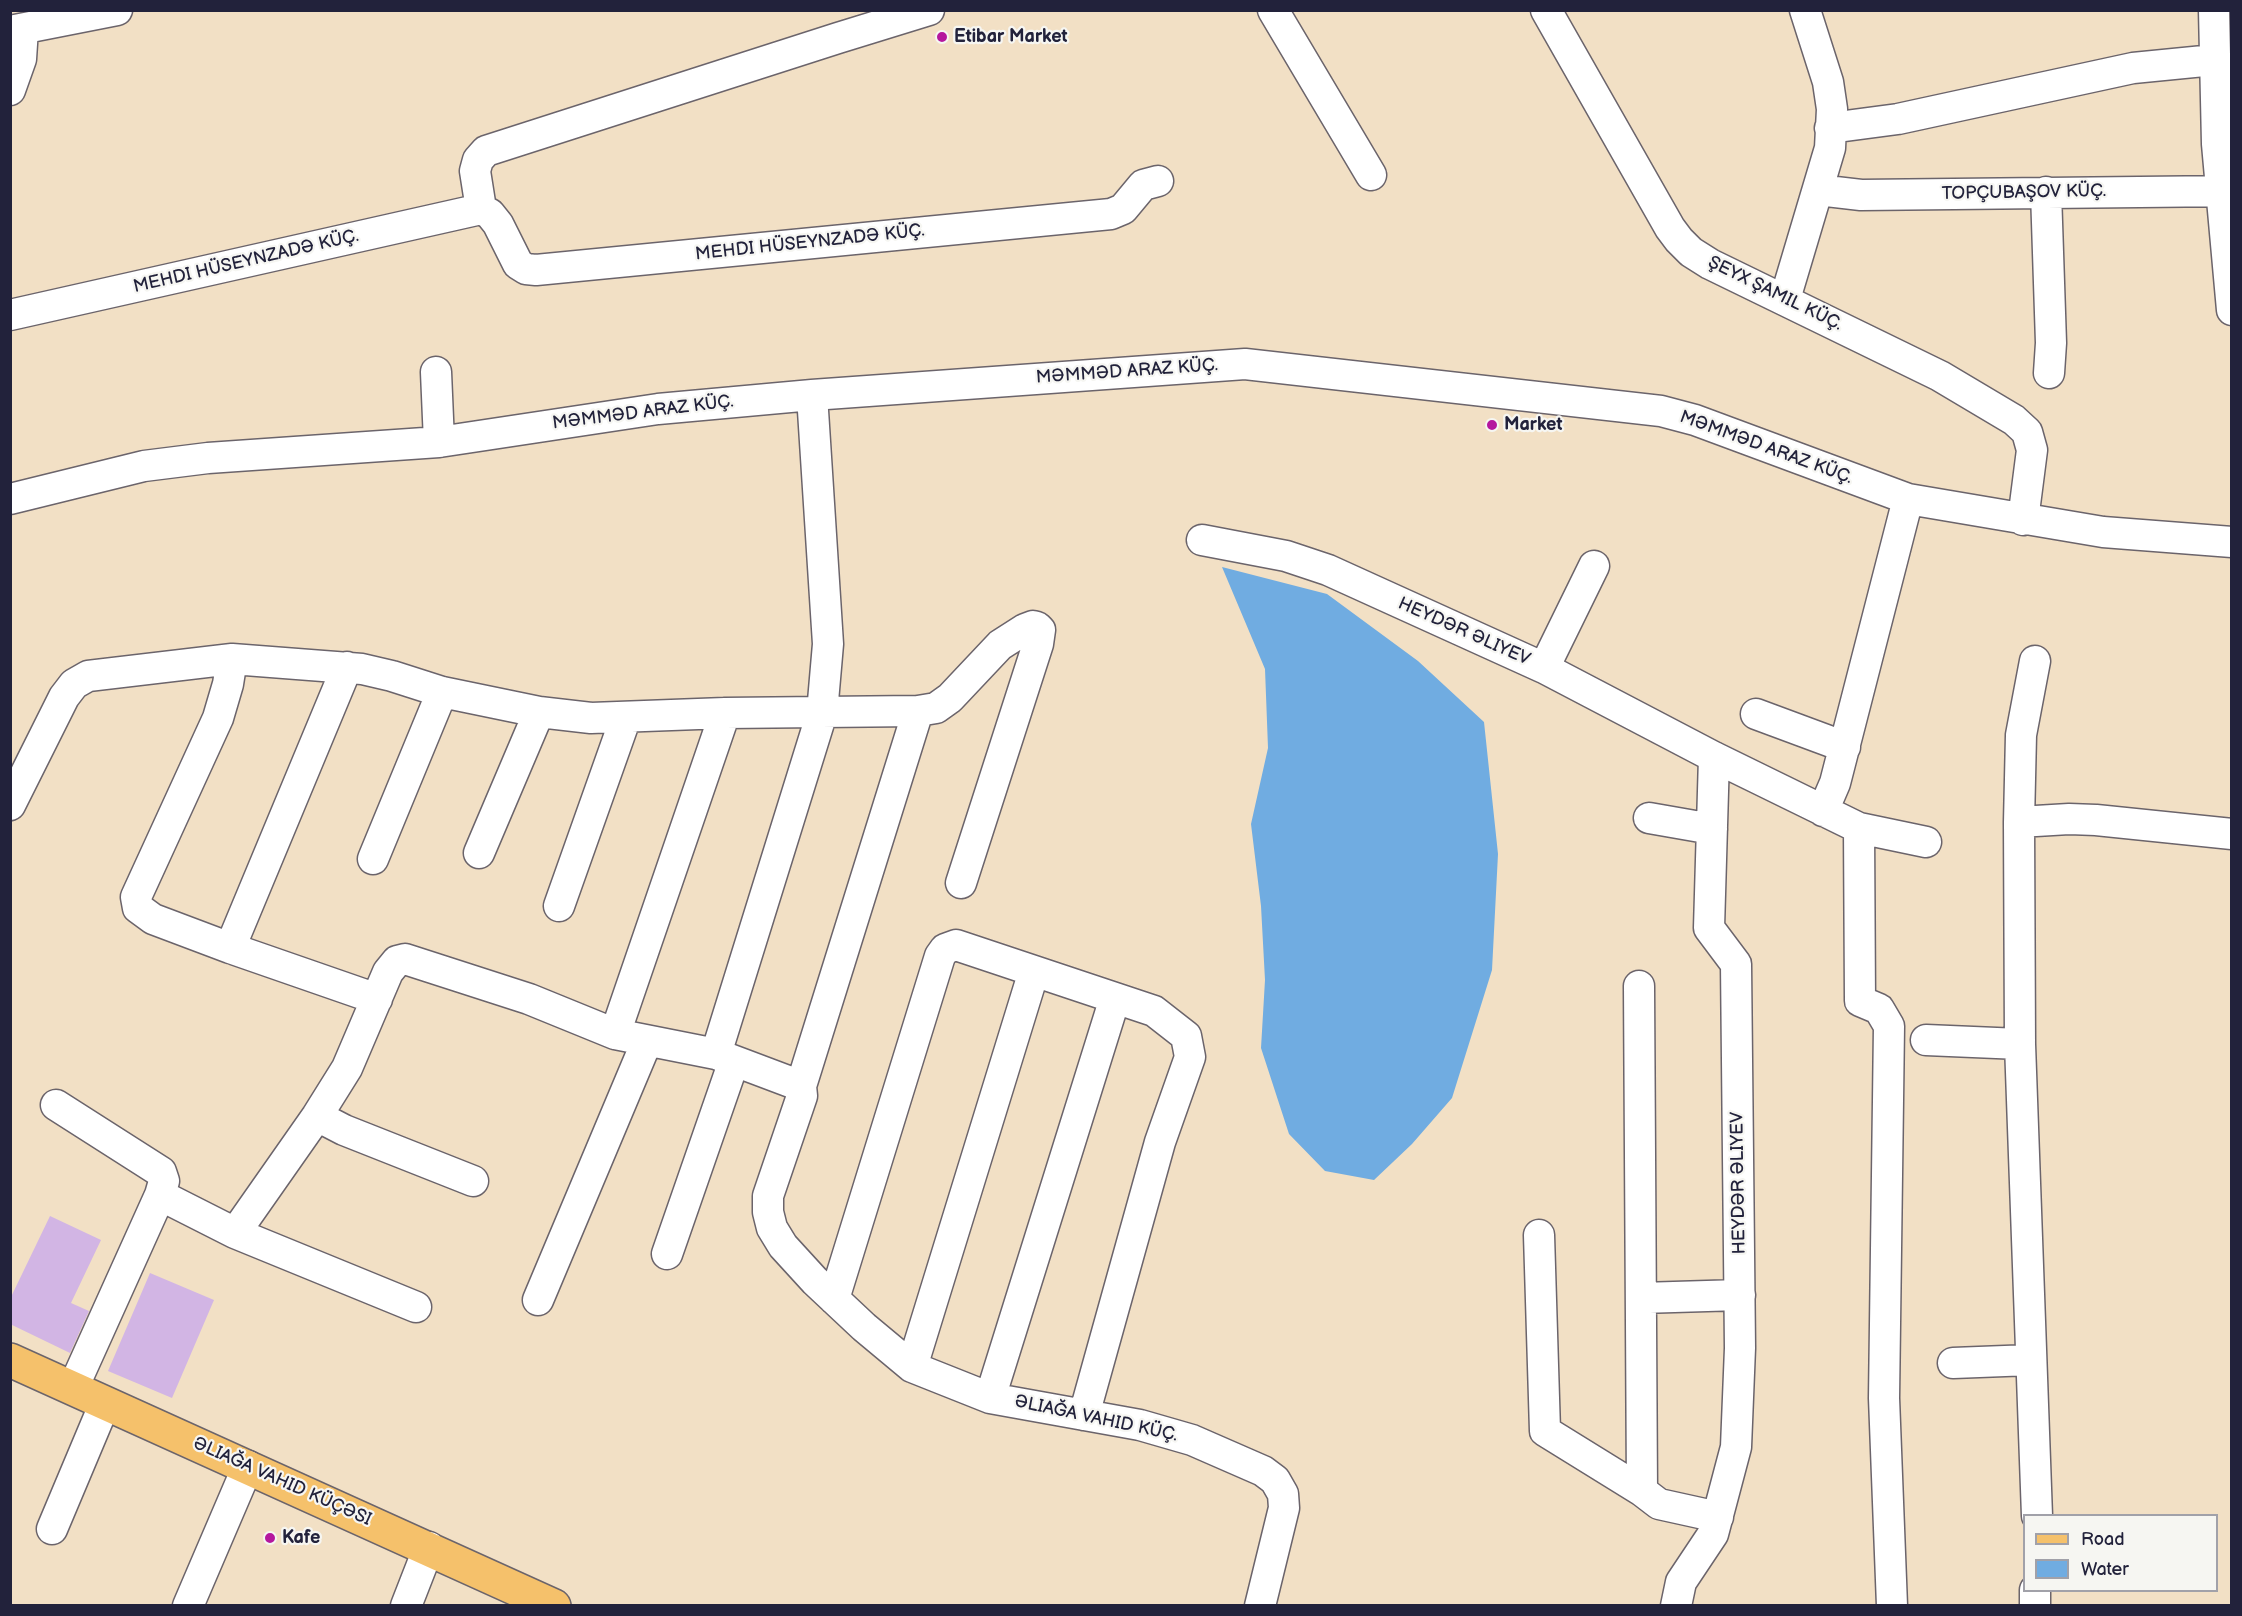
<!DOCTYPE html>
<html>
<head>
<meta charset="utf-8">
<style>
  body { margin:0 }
  #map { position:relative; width:2242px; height:1616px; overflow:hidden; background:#f2e0c5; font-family:"Balsamiq Sans",sans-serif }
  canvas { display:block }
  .frame { position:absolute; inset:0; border:12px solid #22223b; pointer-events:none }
  .legend { position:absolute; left:2023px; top:1514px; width:195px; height:78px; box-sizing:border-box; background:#f6f6f2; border:2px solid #a1a1a9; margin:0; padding:8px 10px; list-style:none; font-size:18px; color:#22223b }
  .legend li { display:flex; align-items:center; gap:12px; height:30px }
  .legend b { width:30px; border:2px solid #a1a1a9 }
</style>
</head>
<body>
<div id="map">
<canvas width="2242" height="1616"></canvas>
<div class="frame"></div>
<ul class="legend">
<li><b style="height:8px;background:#f5c16b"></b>Road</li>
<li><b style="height:16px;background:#70ace1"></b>Water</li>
</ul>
</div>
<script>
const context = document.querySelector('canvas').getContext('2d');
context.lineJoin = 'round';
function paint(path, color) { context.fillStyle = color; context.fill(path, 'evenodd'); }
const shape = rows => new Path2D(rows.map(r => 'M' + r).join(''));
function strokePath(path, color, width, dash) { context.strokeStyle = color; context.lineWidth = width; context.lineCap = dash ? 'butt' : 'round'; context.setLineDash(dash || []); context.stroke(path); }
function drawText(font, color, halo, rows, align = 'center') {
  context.font = font + ' "Balsamiq Sans",sans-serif'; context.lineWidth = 4.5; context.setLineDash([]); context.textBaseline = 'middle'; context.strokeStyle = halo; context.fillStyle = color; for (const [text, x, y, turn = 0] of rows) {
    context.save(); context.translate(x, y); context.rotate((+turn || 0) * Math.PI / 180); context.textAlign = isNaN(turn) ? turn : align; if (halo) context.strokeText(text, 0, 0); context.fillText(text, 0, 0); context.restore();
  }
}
paint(shape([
  [1222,567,1327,594,1418,661,1484,722,1498,854,1492,970,1452,1098,1412,1144,1374,1180,1325,1171,1289,1134,1261,1048,1265,980,1261,906,1251,824,1268,748,1265,669]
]), '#70ace1');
paint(shape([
  [50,1216,101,1240,71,1303,89,1311,70,1353,10,1324,10,1299],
  [150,1273,214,1300,172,1398,108,1371]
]), '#d2b5e4');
const minor = shape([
  [1273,10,1371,175],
  [1546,10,1670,228,1679,240,1691,252,1710,264,1940,376,2014,420,2027,432,2032,450,2023,520],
  [2214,10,2217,144,2232,310],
  [10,31,117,10],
  [10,90,21,59,23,29],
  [1830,128,1898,119,2133,68,2214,60],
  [1818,190,1861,195,2232,191],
  [2046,192,2051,343,2049,373],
  [481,209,490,214,498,224,518,264,526,269,536,270,1111,214,1123,209,1143,185,1158,181],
  [1785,299,1830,148,1832,109,1828,82,1805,10],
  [10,315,481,209,475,171,478,160,486,151,838,38,929,10],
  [436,372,439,442],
  [10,499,144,466,208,458,439,442,658,409,812,395,1245,364,1661,411,1695,420,1908,499,2103,532,2232,542],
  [1202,540,1286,556,1328,570,1544,668,1714,757,1859,828,1926,842],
  [232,659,228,684,218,718,136,897,138,908,153,919,230,948,377,999],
  [2035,661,2021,735,2019,822,2020,1044,2037,1516],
  [1544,668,1594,566],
  [1756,714,1845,747],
  [10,805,64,697,74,684,88,676,232,659,362,669,392,676,442,692,539,712,591,718,725,713,918,711,936,708,950,698,1000,645,1025,629,1033,626,1037,627,1040,630,1038,644,961,883],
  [1823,811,1835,783,1908,499],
  [1649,818,1712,829],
  [2019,822,2069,819,2096,820,2232,834],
  [1859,828,1860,1001,1879,1009,1889,1026,1884,1398,1892,1606],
  [479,853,539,712],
  [373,859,442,692],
  [559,906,626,717],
  [230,948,347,667],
  [1639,986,1642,1491,1659,1504,1718,1517],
  [615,1034,725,713],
  [1926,1040,2020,1044],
  [716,1054,822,713,828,644,812,395],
  [801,1086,918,711],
  [56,1105,161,1172,164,1181,160,1195],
  [317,1116,344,1130,473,1181],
  [235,1233,416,1307],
  [1539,1235,1545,1431,1642,1491],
  [667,1254,734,1061],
  [1641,1298,1740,1295],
  [834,1299,940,956,945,949,956,945,1154,1011,1186,1036,1190,1057,1160,1142,1084,1415],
  [538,1300,647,1041],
  [1953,1363,2031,1360],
  [912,1367,1034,971],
  [73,1388,160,1195,235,1233,317,1116,347,1068,388,972,397,961,405,959,529,999,615,1034,716,1054,801,1086,802,1096,768,1196,768,1212,772,1228,783,1246,815,1281,864,1327,912,1367,990,1398,1140,1425,1192,1440,1263,1471,1275,1480,1283,1494,1284,1508,1260,1606],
  [990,1398,1115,998],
  [52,1529,105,1403],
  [188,1606,248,1466],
  [406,1606,429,1547],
  [1676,1606,1681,1582,1713,1534,1736,1447,1740,1348,1736,964,1709,928,1714,757],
  [2035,1606,2035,1590]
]);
const major = shape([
  [10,1360,554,1606]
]);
strokePath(minor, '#6b646b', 33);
strokePath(major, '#6b646b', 36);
strokePath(minor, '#fff', 30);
strokePath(major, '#f5c16b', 33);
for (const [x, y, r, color] of [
  [942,37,6,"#b5179e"],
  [1492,425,6,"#b5179e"],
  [270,1538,6,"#b5179e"]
]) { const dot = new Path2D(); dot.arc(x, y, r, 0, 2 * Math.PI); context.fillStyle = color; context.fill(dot); strokePath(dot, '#f6f6f2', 2); }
drawText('bold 18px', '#22223b', '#f6f6f2', [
  ["Etibar Market",954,37],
  ["Market",1504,425],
  ["Kafe",282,1538]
], 'left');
drawText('18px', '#22223b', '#f6f6f2', [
  ["TOPÇUBAŞOV KÜÇ.",2024,193,-1],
  ["MEHDI HÜSEYNZADƏ KÜÇ.",810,243,-6],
  ["MEHDI HÜSEYNZADƏ KÜÇ.",246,262,-13],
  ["ŞEYX ŞAMIL KÜÇ.",1775,294,26],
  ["MƏMMƏD ARAZ KÜÇ.",1127,372,-4],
  ["MƏMMƏD ARAZ KÜÇ.",643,413,-7],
  ["MƏMMƏD ARAZ KÜÇ.",1766,448,20],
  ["HEYDƏR ƏLIYEV",1464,632,24],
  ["HEYDƏR ƏLIYEV",1739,1183,-91],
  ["ƏLIAĞA VAHID KÜÇ.",1096,1419,12],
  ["ƏLIAĞA VAHID KÜÇƏSI",282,1482,24]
]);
</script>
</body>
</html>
